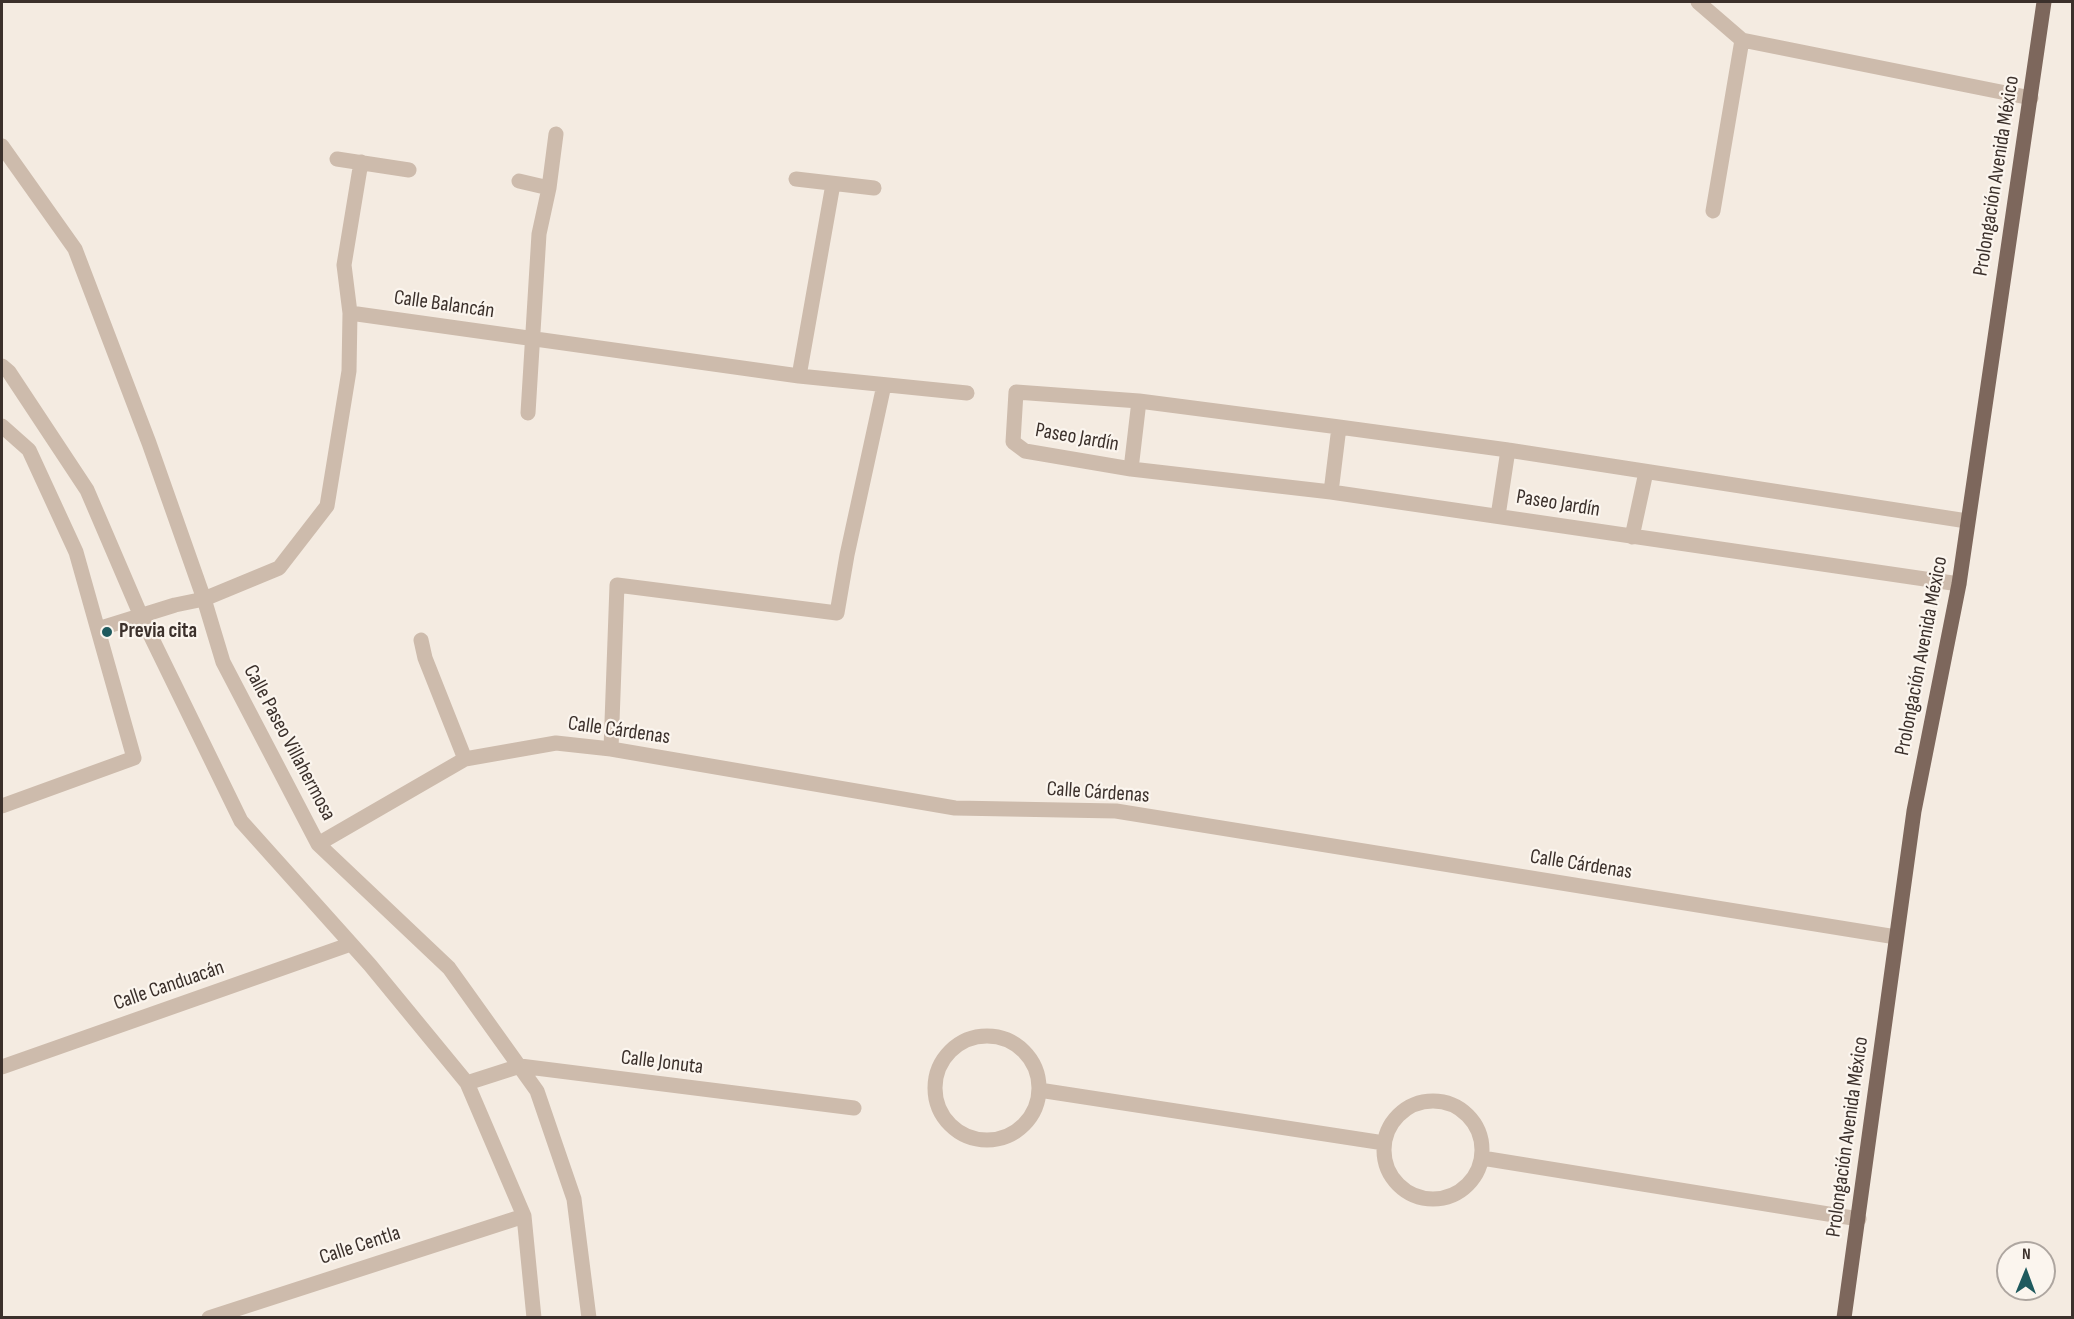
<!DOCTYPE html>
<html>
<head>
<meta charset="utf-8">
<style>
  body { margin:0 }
  #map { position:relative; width:2074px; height:1319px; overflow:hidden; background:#f4ebe1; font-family:"Sofia Sans Condensed",sans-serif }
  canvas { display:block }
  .frame { position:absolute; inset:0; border:3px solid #3b302b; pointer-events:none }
  .north { position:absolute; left:1996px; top:1241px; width:60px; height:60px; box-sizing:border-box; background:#fbf5ee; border:2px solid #aea6a0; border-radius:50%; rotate:1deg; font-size:16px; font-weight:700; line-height:24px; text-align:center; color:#3b302b }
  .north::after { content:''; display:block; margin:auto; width:21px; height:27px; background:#1f5a5e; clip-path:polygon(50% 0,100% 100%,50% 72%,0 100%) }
</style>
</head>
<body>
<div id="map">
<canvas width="2074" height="1319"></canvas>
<div class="frame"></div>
<div class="north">N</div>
</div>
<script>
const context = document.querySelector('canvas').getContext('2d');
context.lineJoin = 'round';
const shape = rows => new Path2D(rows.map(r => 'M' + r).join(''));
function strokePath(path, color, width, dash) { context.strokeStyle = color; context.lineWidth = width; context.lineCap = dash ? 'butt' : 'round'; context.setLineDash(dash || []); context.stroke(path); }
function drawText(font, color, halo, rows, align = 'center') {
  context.font = font + ' "Sofia Sans Condensed",sans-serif'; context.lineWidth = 4.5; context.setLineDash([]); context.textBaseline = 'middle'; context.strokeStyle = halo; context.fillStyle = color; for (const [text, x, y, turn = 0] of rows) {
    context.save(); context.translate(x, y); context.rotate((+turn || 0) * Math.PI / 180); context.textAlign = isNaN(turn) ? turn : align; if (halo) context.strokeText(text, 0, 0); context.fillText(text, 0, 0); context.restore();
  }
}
strokePath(shape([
  [1698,2,1742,40,2031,98],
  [2,146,75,249,149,443,204,599,223,662,318,844,449,968,537,1091,574,1199,589,1318],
  [337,159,409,170],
  [796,179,874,188],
  [519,181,549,188],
  [1713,211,1742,40],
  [350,313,799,376,967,393],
  [2,366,9,372,87,490,141,616,241,821,370,965,467,1083,524,1216,534,1318],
  [799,376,833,184],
  [528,413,539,234,549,188,556,134],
  [2,426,29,450,76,552,134,758,2,806],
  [1131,469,1139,401],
  [1331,492,1339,427],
  [1498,516,1508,450],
  [1632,537,1646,472],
  [1959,584,1331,492,1131,469,1025,451,1013,442,1016,392,1139,401,1339,427,1508,450,1967,521],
  [98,629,175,605,204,599,279,568,327,506,349,371,350,313,344,265,361,162],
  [421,640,425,658,465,759],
  [611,749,617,585,837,613,847,555,884,385],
  [318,844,465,759,556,743,611,749,955,808,1116,811,1896,937],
  '935 1088a52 52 0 1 1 104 0a52 52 0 1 1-104 0Z',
  [2,1067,351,944],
  [467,1083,520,1066,854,1108],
  [1039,1090,1384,1143],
  '1384 1150a49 49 0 1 1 98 0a49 49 0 1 1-98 0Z',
  [1482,1158,1859,1219],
  [209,1318,524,1216]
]), '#cdbbac', 15);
strokePath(shape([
  [1844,1318,1914,811,1959,584,2044,2]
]), '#7d675c', 15);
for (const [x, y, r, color] of [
  [107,632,6,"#1f5a5e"]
]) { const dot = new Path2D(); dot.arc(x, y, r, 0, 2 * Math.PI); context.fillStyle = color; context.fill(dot); strokePath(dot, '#fbf5ee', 2); }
drawText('21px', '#3b302b', '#fbf5ee', [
  ["Prolongación Avenida México",1997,176,-81],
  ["Calle Balancán",444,305,8],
  ["Paseo Jardín",1077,438,10],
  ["Paseo Jardín",1558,504,9],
  ["Prolongación Avenida México",1922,656,-79],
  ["Calle Cárdenas",619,731,8],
  ["Calle Paseo Villahermosa",289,743,62],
  ["Calle Cárdenas",1098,793,4],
  ["Calle Cárdenas",1581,865,9],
  ["Calle Canduacán",169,986,-19],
  ["Calle Jonuta",662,1063,7],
  ["Prolongación Avenida México",1848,1137,-82],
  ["Calle Centla",360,1246,-18]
]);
drawText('bold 21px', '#3b302b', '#fbf5ee', [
  ["Previa cita",119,632]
], 'left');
</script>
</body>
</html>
